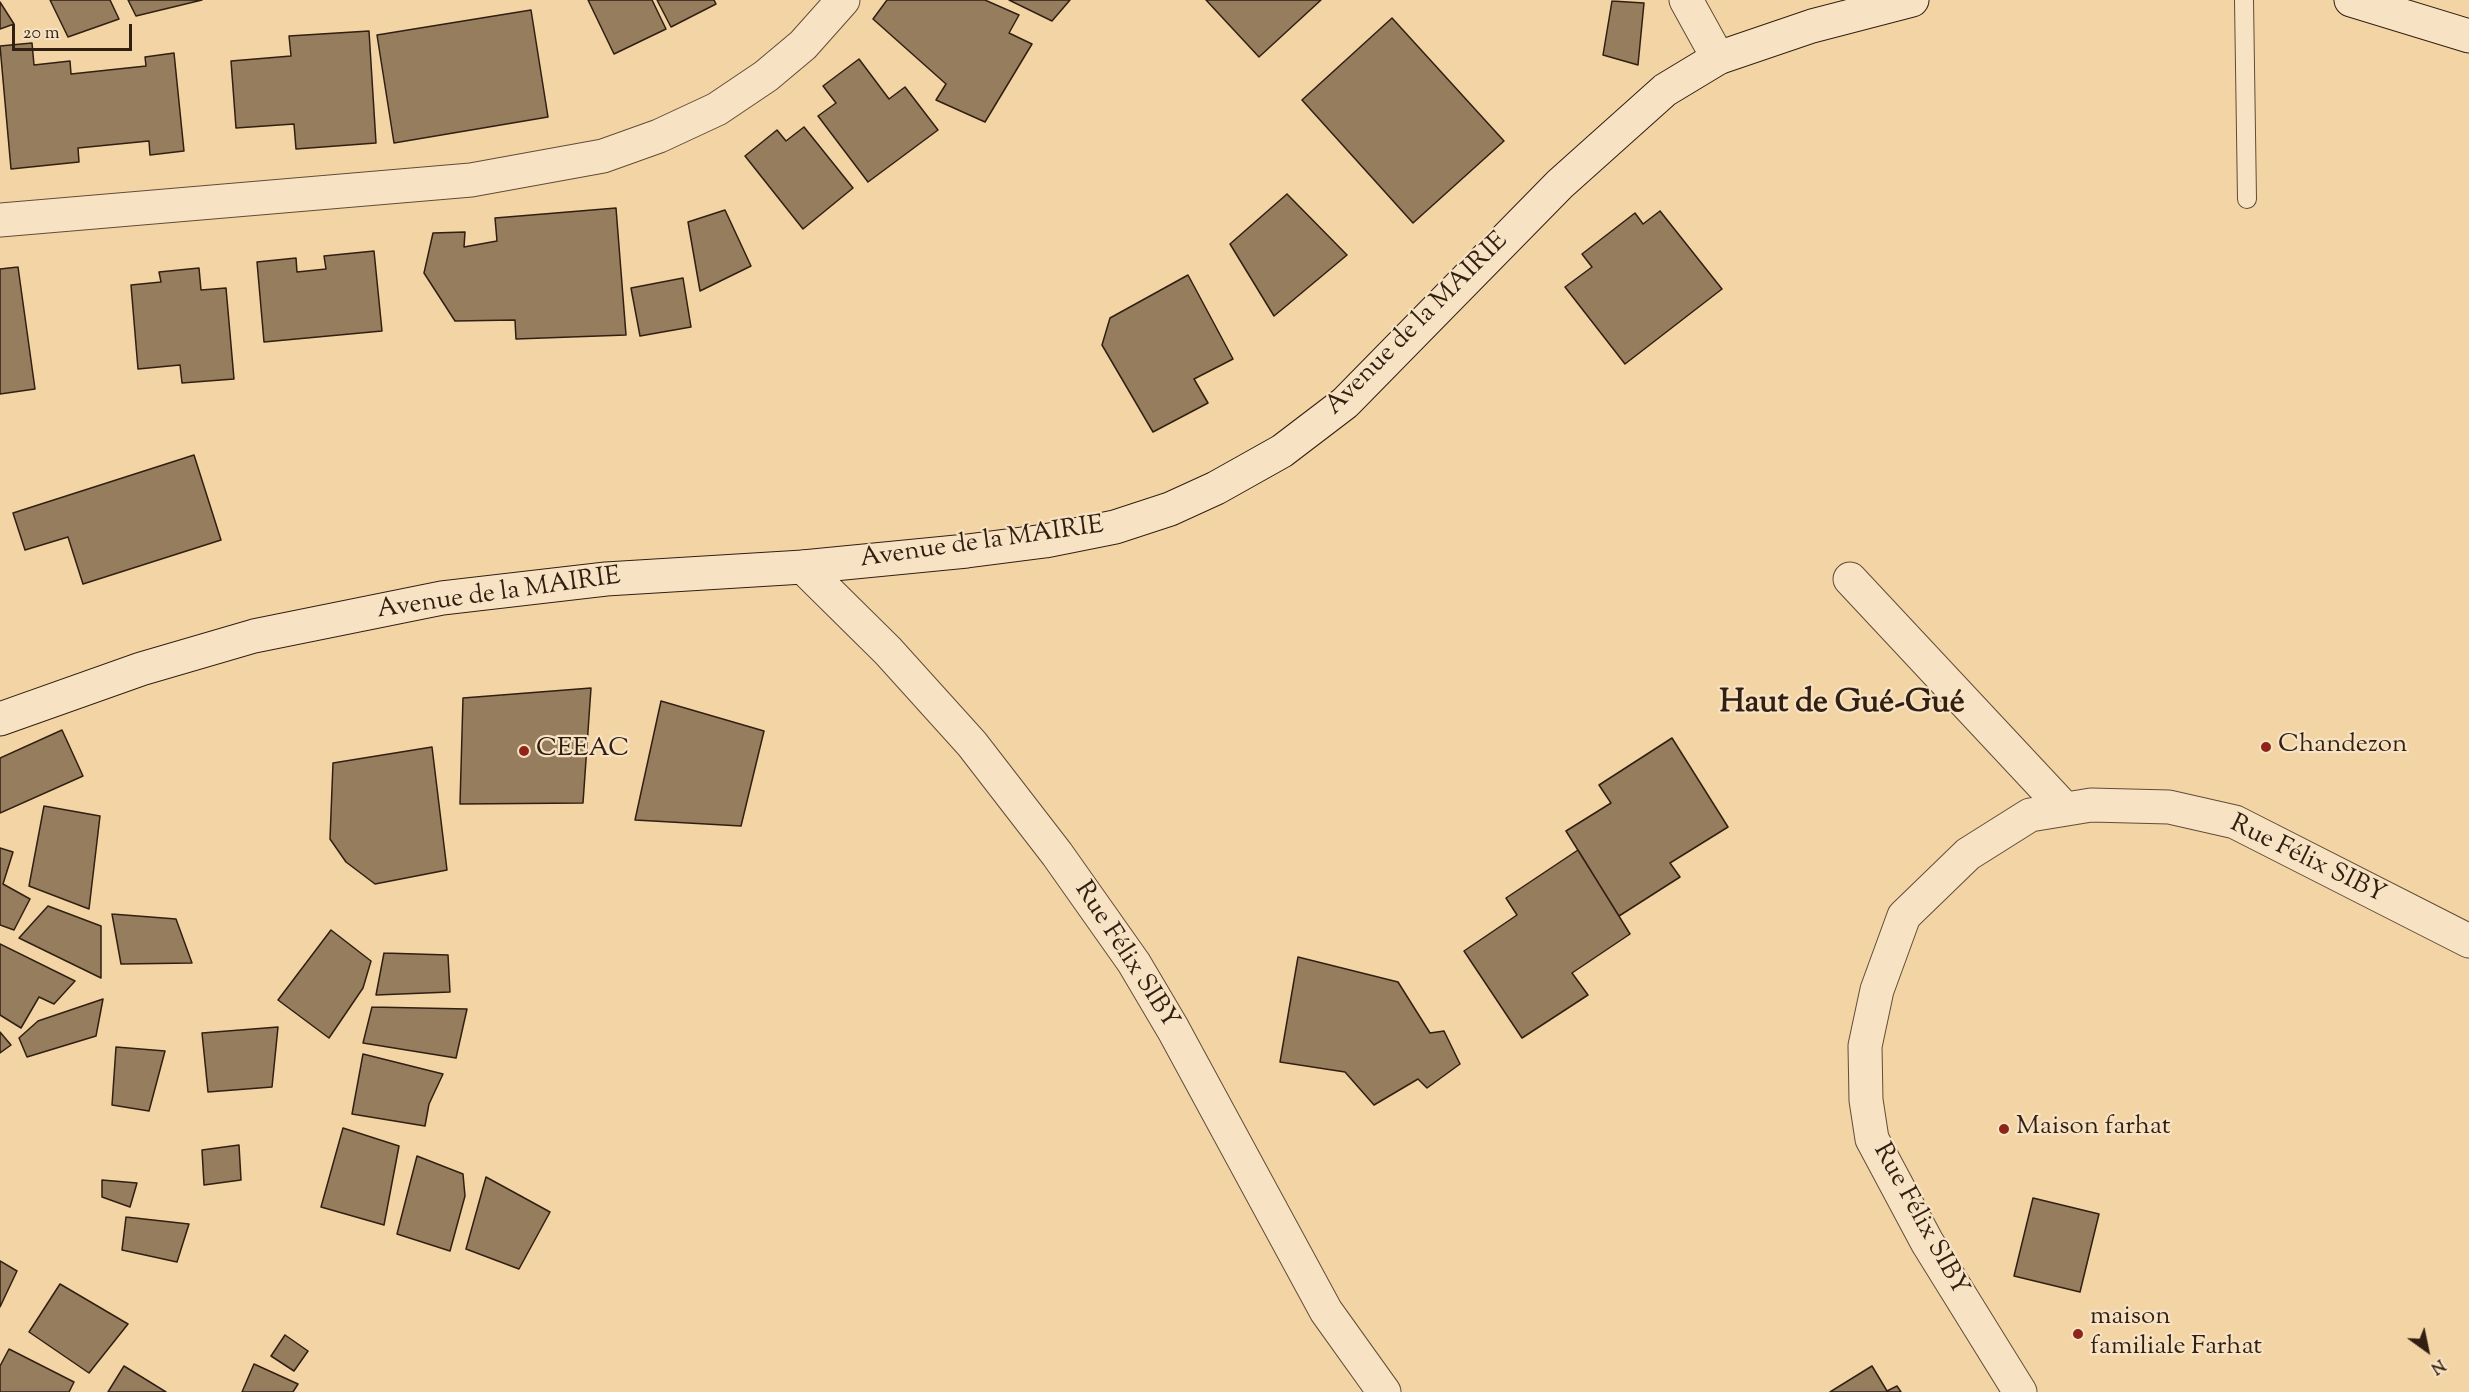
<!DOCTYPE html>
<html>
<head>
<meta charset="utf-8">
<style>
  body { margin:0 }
  #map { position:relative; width:2469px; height:1392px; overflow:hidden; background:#f2d4a5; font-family:"Sorts Mill Goudy",serif }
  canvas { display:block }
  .north { position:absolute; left:2397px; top:1320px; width:60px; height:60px; -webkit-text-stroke:4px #f7e3c4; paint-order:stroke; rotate:147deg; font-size:16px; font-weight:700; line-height:24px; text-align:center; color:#311f12 }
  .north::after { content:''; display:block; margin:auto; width:21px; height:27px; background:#311f12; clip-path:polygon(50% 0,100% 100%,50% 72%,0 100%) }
  .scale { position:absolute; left:12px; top:24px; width:120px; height:27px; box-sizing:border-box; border:3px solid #311f12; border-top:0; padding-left:8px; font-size:18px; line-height:21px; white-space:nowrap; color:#311f12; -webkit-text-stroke:4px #f7e3c4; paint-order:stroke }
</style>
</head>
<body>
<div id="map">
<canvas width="2469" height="1392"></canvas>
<div class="north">N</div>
<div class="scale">20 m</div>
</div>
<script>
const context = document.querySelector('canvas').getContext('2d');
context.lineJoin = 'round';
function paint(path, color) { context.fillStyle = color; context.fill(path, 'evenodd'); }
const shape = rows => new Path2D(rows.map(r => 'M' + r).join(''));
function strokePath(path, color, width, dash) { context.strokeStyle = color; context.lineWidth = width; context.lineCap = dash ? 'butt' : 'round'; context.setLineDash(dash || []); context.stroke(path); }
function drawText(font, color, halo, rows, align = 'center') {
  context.font = font + ' "Sorts Mill Goudy",serif'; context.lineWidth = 4.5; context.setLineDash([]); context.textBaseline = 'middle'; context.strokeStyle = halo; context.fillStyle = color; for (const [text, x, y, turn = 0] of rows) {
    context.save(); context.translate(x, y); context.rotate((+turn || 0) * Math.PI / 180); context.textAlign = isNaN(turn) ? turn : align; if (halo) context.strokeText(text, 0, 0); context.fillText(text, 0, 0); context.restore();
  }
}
const building = shape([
  [50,0,110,0,119,19,68,37,50,0],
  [128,0,202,0,136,16,128,0],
  [588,0,652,0,666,29,614,54,588,0],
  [657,0,714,0,716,4,671,27,657,0],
  [887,0,985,0,1019,15,1009,33,1032,44,985,122,936,100,946,84,873,19,887,0],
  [1009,0,1070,0,1052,21,1009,0],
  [1206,0,1321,0,1259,57,1206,0],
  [1612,1,1644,3,1638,65,1603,55,1612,1],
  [0,2,14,24,0,29,0,2],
  [531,10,548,117,394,143,377,35,531,10],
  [1392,18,1504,141,1413,223,1302,100,1392,18],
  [369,31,376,143,296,149,294,124,236,128,231,61,291,56,289,36,369,31],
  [32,43,34,65,70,61,71,74,146,66,145,57,174,53,184,151,150,155,149,141,78,148,79,162,11,169,0,46,32,43],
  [859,59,889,99,905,87,938,130,868,182,818,116,836,103,823,86,859,59],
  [804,127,853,188,803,229,745,156,777,130,786,141,804,127],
  [1287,194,1347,255,1274,316,1230,244,1287,194],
  [616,208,626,335,516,339,515,320,455,321,424,273,433,233,465,232,464,247,497,241,495,218,616,208],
  [725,210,751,266,700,291,688,222,725,210],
  [1660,211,1722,289,1625,364,1565,287,1592,267,1582,254,1635,213,1643,224,1660,211],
  [374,251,382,331,264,342,257,262,296,258,297,272,326,269,324,256,374,251],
  [18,267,35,389,0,394,0,269,18,267],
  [199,268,201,290,226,288,234,379,182,383,180,365,138,369,131,285,161,282,159,272,199,268],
  [1188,275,1233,359,1194,379,1208,403,1153,432,1102,345,1110,318,1188,275],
  [683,278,691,327,640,336,631,288,683,278],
  [194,455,221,540,83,584,68,537,25,550,13,513,194,455],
  [591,688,583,803,460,804,463,698,591,688],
  [661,701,764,731,741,826,635,820,661,701],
  [62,730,83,776,0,813,0,758,62,730],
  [1672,738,1728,827,1670,863,1680,877,1619,916,1566,831,1611,803,1599,785,1672,738],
  [432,747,447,870,375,884,346,862,330,839,333,763,432,747],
  [44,806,100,816,89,909,29,886,44,806],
  [0,848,13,852,3,884,30,899,14,930,0,925,0,848],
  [1578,850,1630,934,1572,973,1588,995,1522,1038,1464,951,1517,915,1506,898,1578,850],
  [48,906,101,926,101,978,19,938,48,906],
  [112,914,176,919,192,963,121,964,112,914],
  [331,930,371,961,363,988,329,1038,278,1000,331,930],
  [0,944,75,981,54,1004,39,997,21,1028,0,1015,0,944],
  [384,953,448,955,450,992,376,995,384,953],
  [1298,957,1398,982,1430,1033,1444,1031,1460,1064,1427,1088,1418,1079,1374,1105,1345,1072,1280,1062,1298,957],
  [103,999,96,1036,27,1057,19,1038,38,1021,103,999],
  [372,1007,467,1009,456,1058,363,1043,372,1007],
  [278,1027,272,1087,208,1092,202,1033,278,1027],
  [0,1032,11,1045,0,1053,0,1032],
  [116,1047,165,1051,149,1111,112,1105,116,1047],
  [363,1054,443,1074,429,1104,425,1126,352,1114,363,1054],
  [343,1128,399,1146,384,1225,321,1207,343,1128],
  [239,1145,241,1180,204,1185,202,1150,239,1145],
  [417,1156,463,1174,465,1196,450,1251,397,1234,417,1156],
  [486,1177,550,1212,519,1269,466,1249,486,1177],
  [102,1180,137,1183,130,1207,102,1197,102,1180],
  [2033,1198,2099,1214,2080,1292,2014,1276,2033,1198],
  [126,1217,189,1224,177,1262,122,1250,126,1217],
  [0,1261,17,1271,0,1307,0,1261],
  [60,1284,128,1324,89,1373,29,1332,60,1284],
  [285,1335,308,1351,294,1371,271,1356,285,1335],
  [9,1349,74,1382,69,1392,0,1392,0,1366,9,1349],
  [254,1364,298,1384,293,1392,242,1392,254,1364],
  [124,1366,166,1392,108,1392,124,1366],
  [1872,1366,1887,1391,1897,1386,1901,1392,1830,1392,1872,1366]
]);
paint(building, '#957d5e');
strokePath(building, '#311f12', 1.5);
const service = shape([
  [2244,0,2247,199]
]);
const minor = shape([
  [1686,0,1718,58],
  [0,220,471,180,603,156,659,136,717,109,766,76,803,45,843,0],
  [803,567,888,651,972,744,1057,854,1134,963,1173,1029,1326,1311,1384,1392],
  [1850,579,2065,809],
  [2020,1392,1927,1242,1872,1139,1866,1100,1865,1046,1877,990,1904,916,1968,854,2030,815,2091,805,2169,807,2235,822,2469,941]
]);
const secondary = shape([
  [2351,0,2469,36],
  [0,719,141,669,254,636,442,598,606,579,803,567,967,551,1045,541,1115,527,1170,509,1216,488,1282,451,1345,403,1560,184,1665,90,1718,58,1812,26,1912,0]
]);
strokePath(service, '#614c37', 20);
strokePath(minor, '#614c37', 35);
strokePath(secondary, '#311f12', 35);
strokePath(service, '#f7e3c4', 18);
strokePath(minor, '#f7e3c4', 33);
strokePath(secondary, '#f7e3c4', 33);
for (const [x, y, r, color] of [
  [2266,747,6,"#8f2418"],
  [524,751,6,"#8f2418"],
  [2004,1129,6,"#8f2418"],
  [2078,1334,6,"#8f2418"]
]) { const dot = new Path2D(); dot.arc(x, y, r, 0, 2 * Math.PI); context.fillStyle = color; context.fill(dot); strokePath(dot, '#f7e3c4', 2); }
drawText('26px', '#311f12', '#f7e3c4', [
  ["Avenue de la MAIRIE",1418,325,-45],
  ["Avenue de la MAIRIE",982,544,-8],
  ["Avenue de la MAIRIE",499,595,-8],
  ["Rue Félix SIBY",2307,861,26],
  ["Rue Félix SIBY",1125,956,57],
  ["Rue Félix SIBY",1919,1220,61]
]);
drawText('26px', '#311f12', '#f7e3c4', [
  ["Chandezon",2278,747],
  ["CEEAC",536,751],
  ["Maison farhat",2016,1129],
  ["maison",2090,1319],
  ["familiale Farhat",2090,1349]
], 'left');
drawText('bold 32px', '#311f12', '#f7e3c4', [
  ["Haut de Gué-Gué",1842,706]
]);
</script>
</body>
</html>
